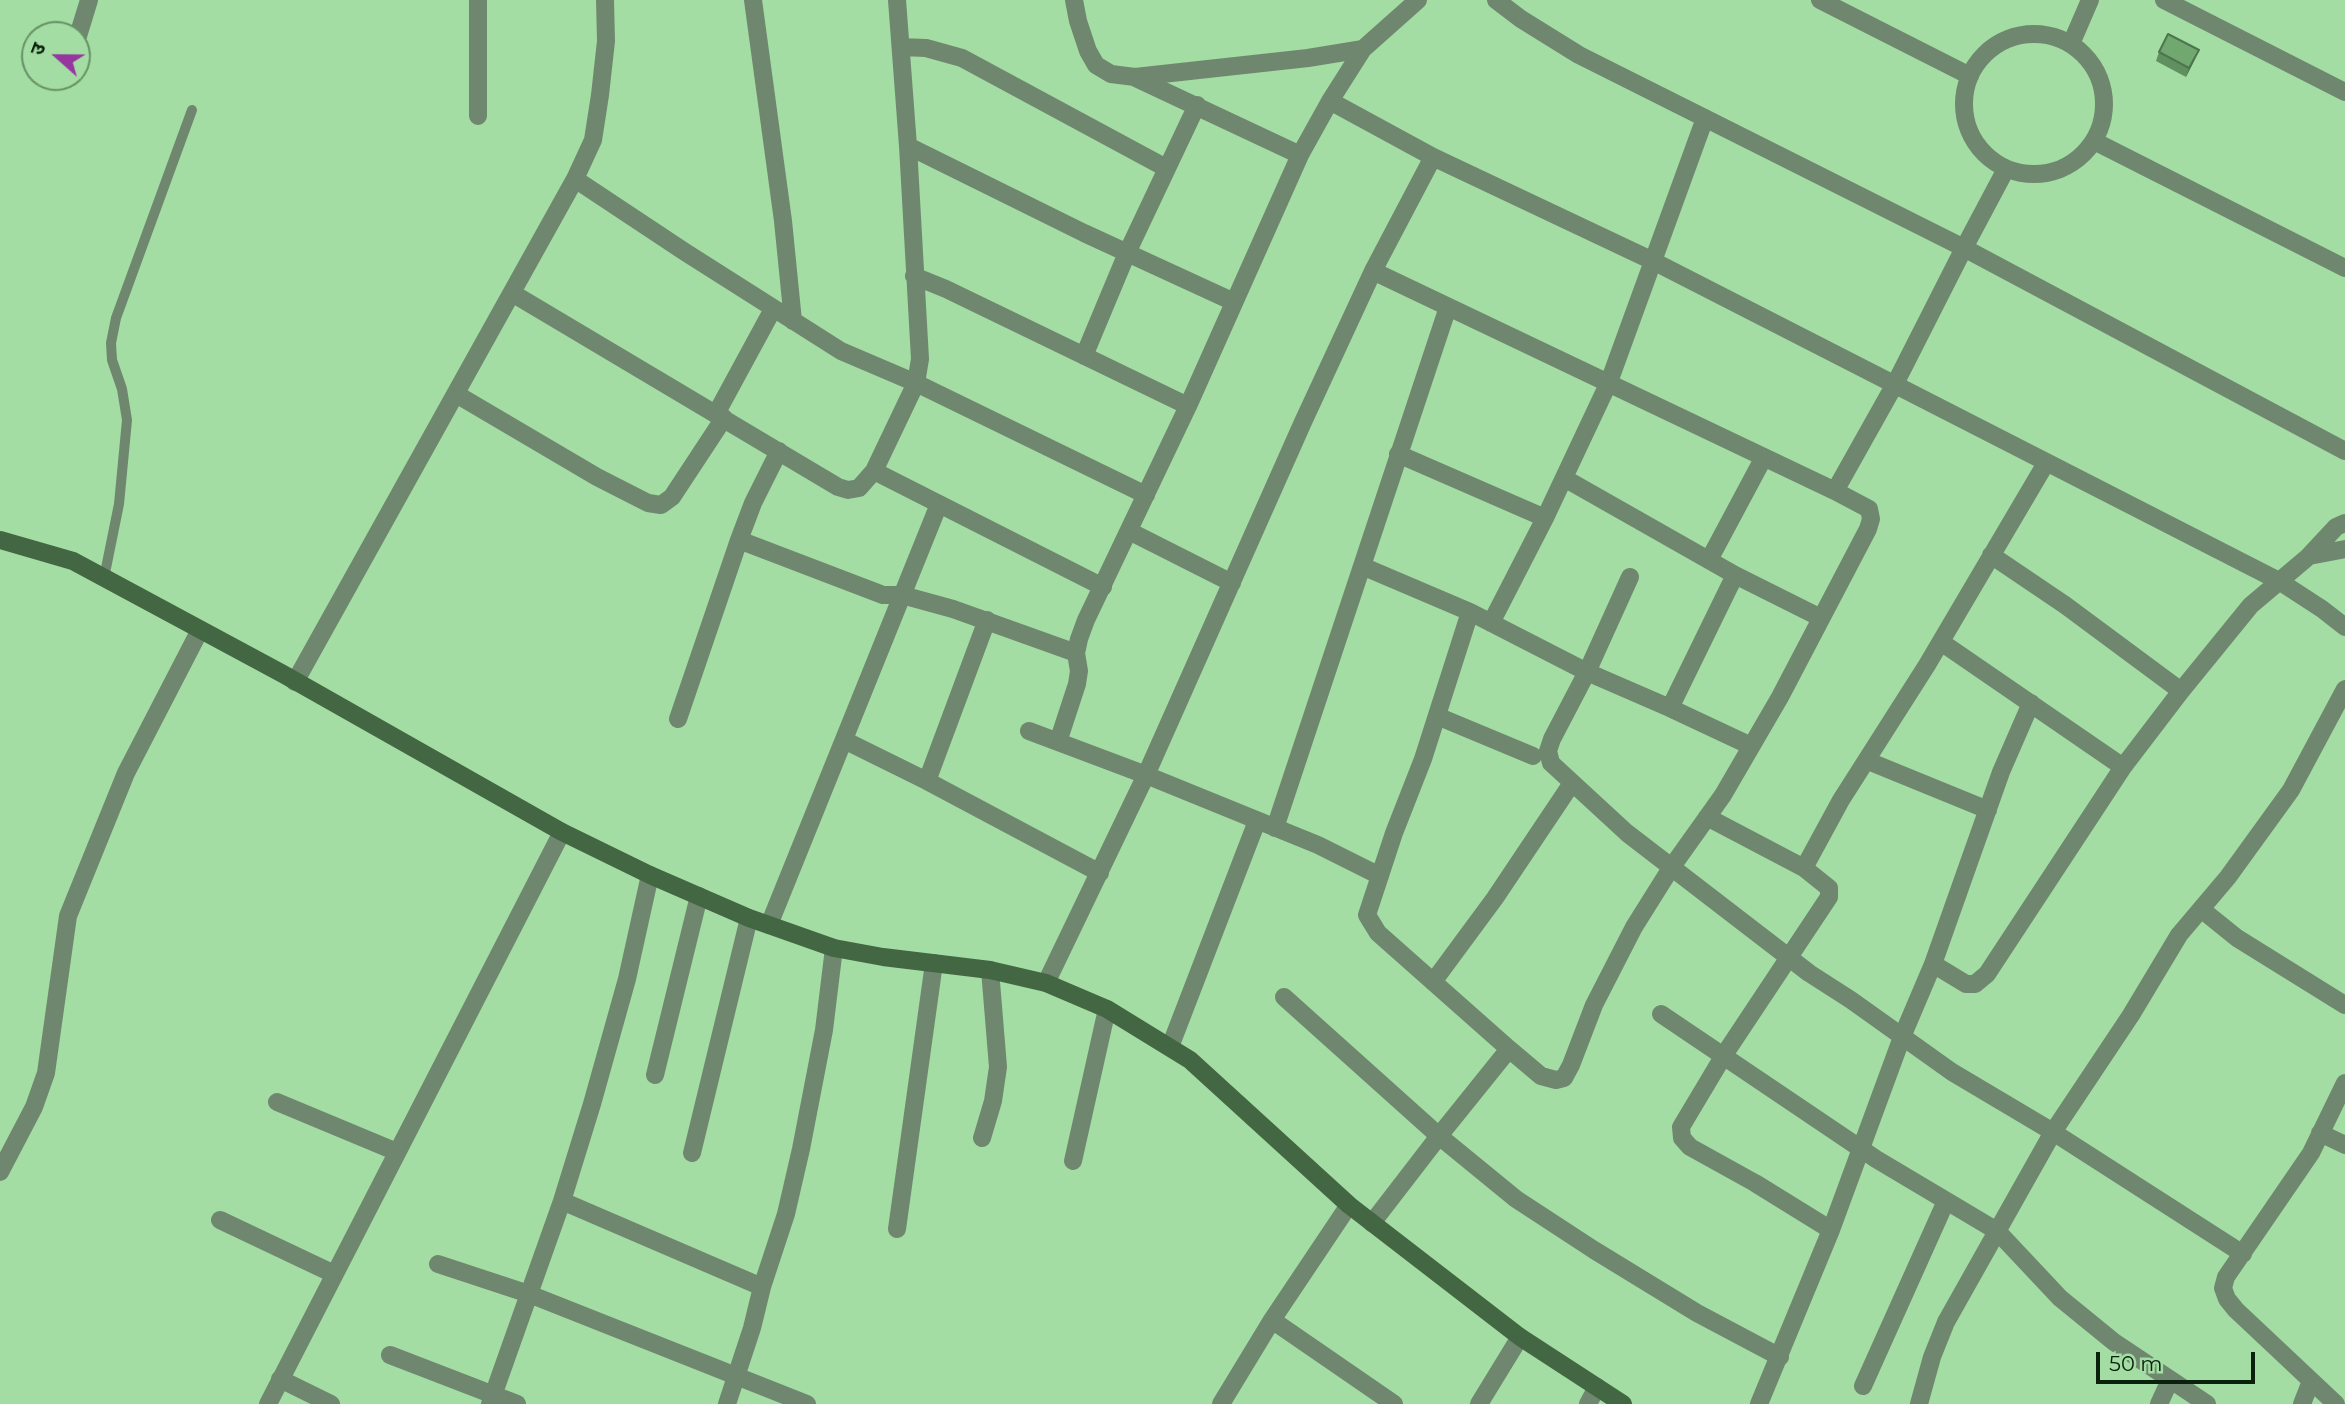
<!DOCTYPE html>
<html>
<head>
<meta charset="utf-8">
<style>
  body { margin:0 }
  #map { position:relative; width:2345px; height:1404px; overflow:hidden; background:#a3dda3; font-family:Montserrat,"Noto Sans Devanagari",sans-serif }
  canvas { display:block }
  .north { position:absolute; left:21px; top:21px; width:70px; height:70px; box-sizing:border-box; background:#a3dda3; border:2px solid #669266; border-radius:50%; rotate:291deg; font-size:19px; font-weight:700; line-height:28px; text-align:center; color:#0a210b }
  .north::after { content:''; display:block; margin:auto; width:24px; height:32px; background:#96369e; clip-path:polygon(50% 0,100% 100%,50% 72%,0 100%) }
  .scale { position:absolute; left:2096px; top:1352px; width:159px; height:32px; box-sizing:border-box; border:4px solid #0a210b; border-top:0; padding-left:9px; font-size:21px; line-height:24px; white-space:nowrap; color:#0a210b; -webkit-text-stroke:5px #a3dda3; paint-order:stroke }
</style>
</head>
<body>
<div id="map">
<canvas width="2345" height="1404"></canvas>
<div class="north">उ</div>
<div class="scale">50 m</div>
</div>
<script>
const context = document.querySelector('canvas').getContext('2d');
context.lineJoin = 'round';
const shape = rows => new Path2D(rows.map(r => 'M' + r).join(''));
function strokePath(path, color, width, dash) { context.strokeStyle = color; context.lineWidth = width; context.lineCap = dash ? 'butt' : 'round'; context.setLineDash(dash || []); context.stroke(path); }
function paint(path, color) { context.fillStyle = color; context.fill(path, 'evenodd'); }
strokePath(shape([
  [104,578,119,504,127,420,122,389,112,360,111,343,116,318,192,110]
]), '#6f876f', 10);
strokePath(shape([
  [478,0,478,116],
  [753,0,783,221,793,321],
  [1074,0,1078,21,1088,51,1096,65,1111,74,1135,77,1308,58,1363,49],
  [1496,0,1521,19,1579,55,1964,248,2345,451],
  [1820,0,1970,76],
  [2164,0,2345,92],
  '1964 104a70 70 0 1 1 140 0a70 70 0 1 1-140 0Z',
  [78,36,89,0],
  [2071,44,2090,0],
  [901,47,926,48,962,58,1166,168],
  [1136,78,1300,155],
  [1330,101,1433,157,1653,261,2279,581,2322,609,2345,627],
  [2094,141,2345,268],
  [908,146,1084,233,1234,302],
  [575,179,685,252,841,351,916,383,1146,495],
  [1373,271,1835,491,1869,509,1871,519,1868,529,1780,697,1723,795,1671,868,1634,927,1594,1005,1571,1065,1564,1078,1556,1080,1541,1076,1509,1049,1378,933,1367,915,1394,833,1423,759,1470,612],
  [914,276,946,289,1188,406],
  [512,293,838,487,848,490,859,488,874,471,916,383,920,359,908,146,897,0],
  [1084,356,1127,253,1197,105],
  [456,394,597,477,648,503,661,505,672,497,724,418],
  [716,414,773,309],
  [1398,454,1545,518],
  [874,471,1103,587],
  [1564,478,1735,575,1821,618],
  [1835,491,1895,384,1964,248,2006,169],
  [1129,531,1232,583],
  [739,540,883,595,902,595,953,609,1076,653],
  [1991,555,2065,605,2181,691],
  [2309,556,2345,549],
  [1709,560,1764,457],
  [1362,566,1470,612,1587,672,1670,708,1751,746],
  [1630,577,1587,672,1552,739,1548,751,1551,763,1627,833,1809,973,1851,1000,1952,1072,2053,1132,2243,1254],
  [1491,623,1545,518,1609,382,1705,118],
  [1941,642,2123,767],
  [295,682,575,179,593,140,600,95,606,41,605,0],
  [1670,708,1735,575],
  [1437,716,1533,756],
  [678,719,739,540,753,503,779,451],
  [1029,731,1146,775,1318,845,1380,876],
  [844,740,927,781,1100,873],
  [1058,742,1077,684,1079,671,1076,653,1079,639,1086,620,1188,406,1300,155,1330,101,1363,49,1418,0],
  [1868,761,1988,810],
  [927,781,987,620],
  [1707,817,1804,868,1829,888,1829,897,1724,1055,1681,1127,1682,1138,1690,1147,1755,1183,1831,1230],
  [1275,828,1448,307],
  [1804,868,1841,800,1927,665,2046,463],
  [2201,909,2237,938,2345,1005],
  [769,925,939,504],
  [1933,964,1966,984,1975,984,1987,974,2123,767,2181,691,2251,605,2309,556,2336,527,2345,523],
  [1433,982,1495,898,1572,783],
  [1046,983,1146,775,1303,422,1373,271,1433,157],
  [1284,997,1439,1136,1516,1199,1594,1250,1697,1313,1780,1357],
  [1661,1014,1876,1159,1997,1231,2060,1298,2114,1342,2207,1404],
  [1170,1047,1257,821],
  [655,1075,699,896],
  [277,1102,397,1152],
  [2320,1133,2345,1145],
  [982,1138,993,1101,998,1067,990,970],
  [692,1153,749,918],
  [1073,1161,1107,1009],
  [0,1172,34,1107,46,1073,68,916,126,773,200,630],
  [562,1201,762,1287],
  [220,1220,334,1274],
  [1372,1223,1439,1136,1509,1049],
  [897,1229,934,963],
  [438,1264,529,1294,807,1404],
  [1272,1320,1394,1404],
  [390,1355,517,1404],
  [280,1379,331,1404],
  [1863,1386,1946,1201],
  [268,1404,562,832],
  [490,1404,562,1201,592,1104,627,979,650,875],
  [727,1404,752,1328,762,1287,786,1214,801,1149,824,1030,834,948],
  [1221,1404,1272,1320,1349,1205],
  [1479,1404,1520,1337],
  [1588,1404,1597,1387],
  [1759,1404,1831,1230,1902,1037,1933,964,2001,772,2031,703],
  [1919,1404,1932,1357,1946,1322,2053,1132,2131,1015,2179,935,2228,877,2291,790,2345,689],
  [2159,1404,2170,1380],
  [2302,1404,2311,1381],
  [2336,1404,2236,1310,2227,1299,2223,1288,2226,1277,2311,1153,2345,1083]
]), '#6f876f', 18);
strokePath(shape([
  [0,540,73,561,283,674,562,832,650,875,749,918,834,948,883,957,990,970,1046,983,1107,1009,1190,1060,1349,1205,1520,1337,1623,1404]
]), '#436643', 18);
paint(shape([
  [2159,52,2195,59,2186,77,2156,61]
]), '#609060');
paint(shape([
  [2199,50,2195,59,2186,77,2189,68]
]), '#4e764e');
const building = shape([
  [2168,34,2199,50,2189,68,2159,52,2168,34]
]);
paint(building, '#70a870');
strokePath(building, '#4e764e', 2);
</script>
</body>
</html>
